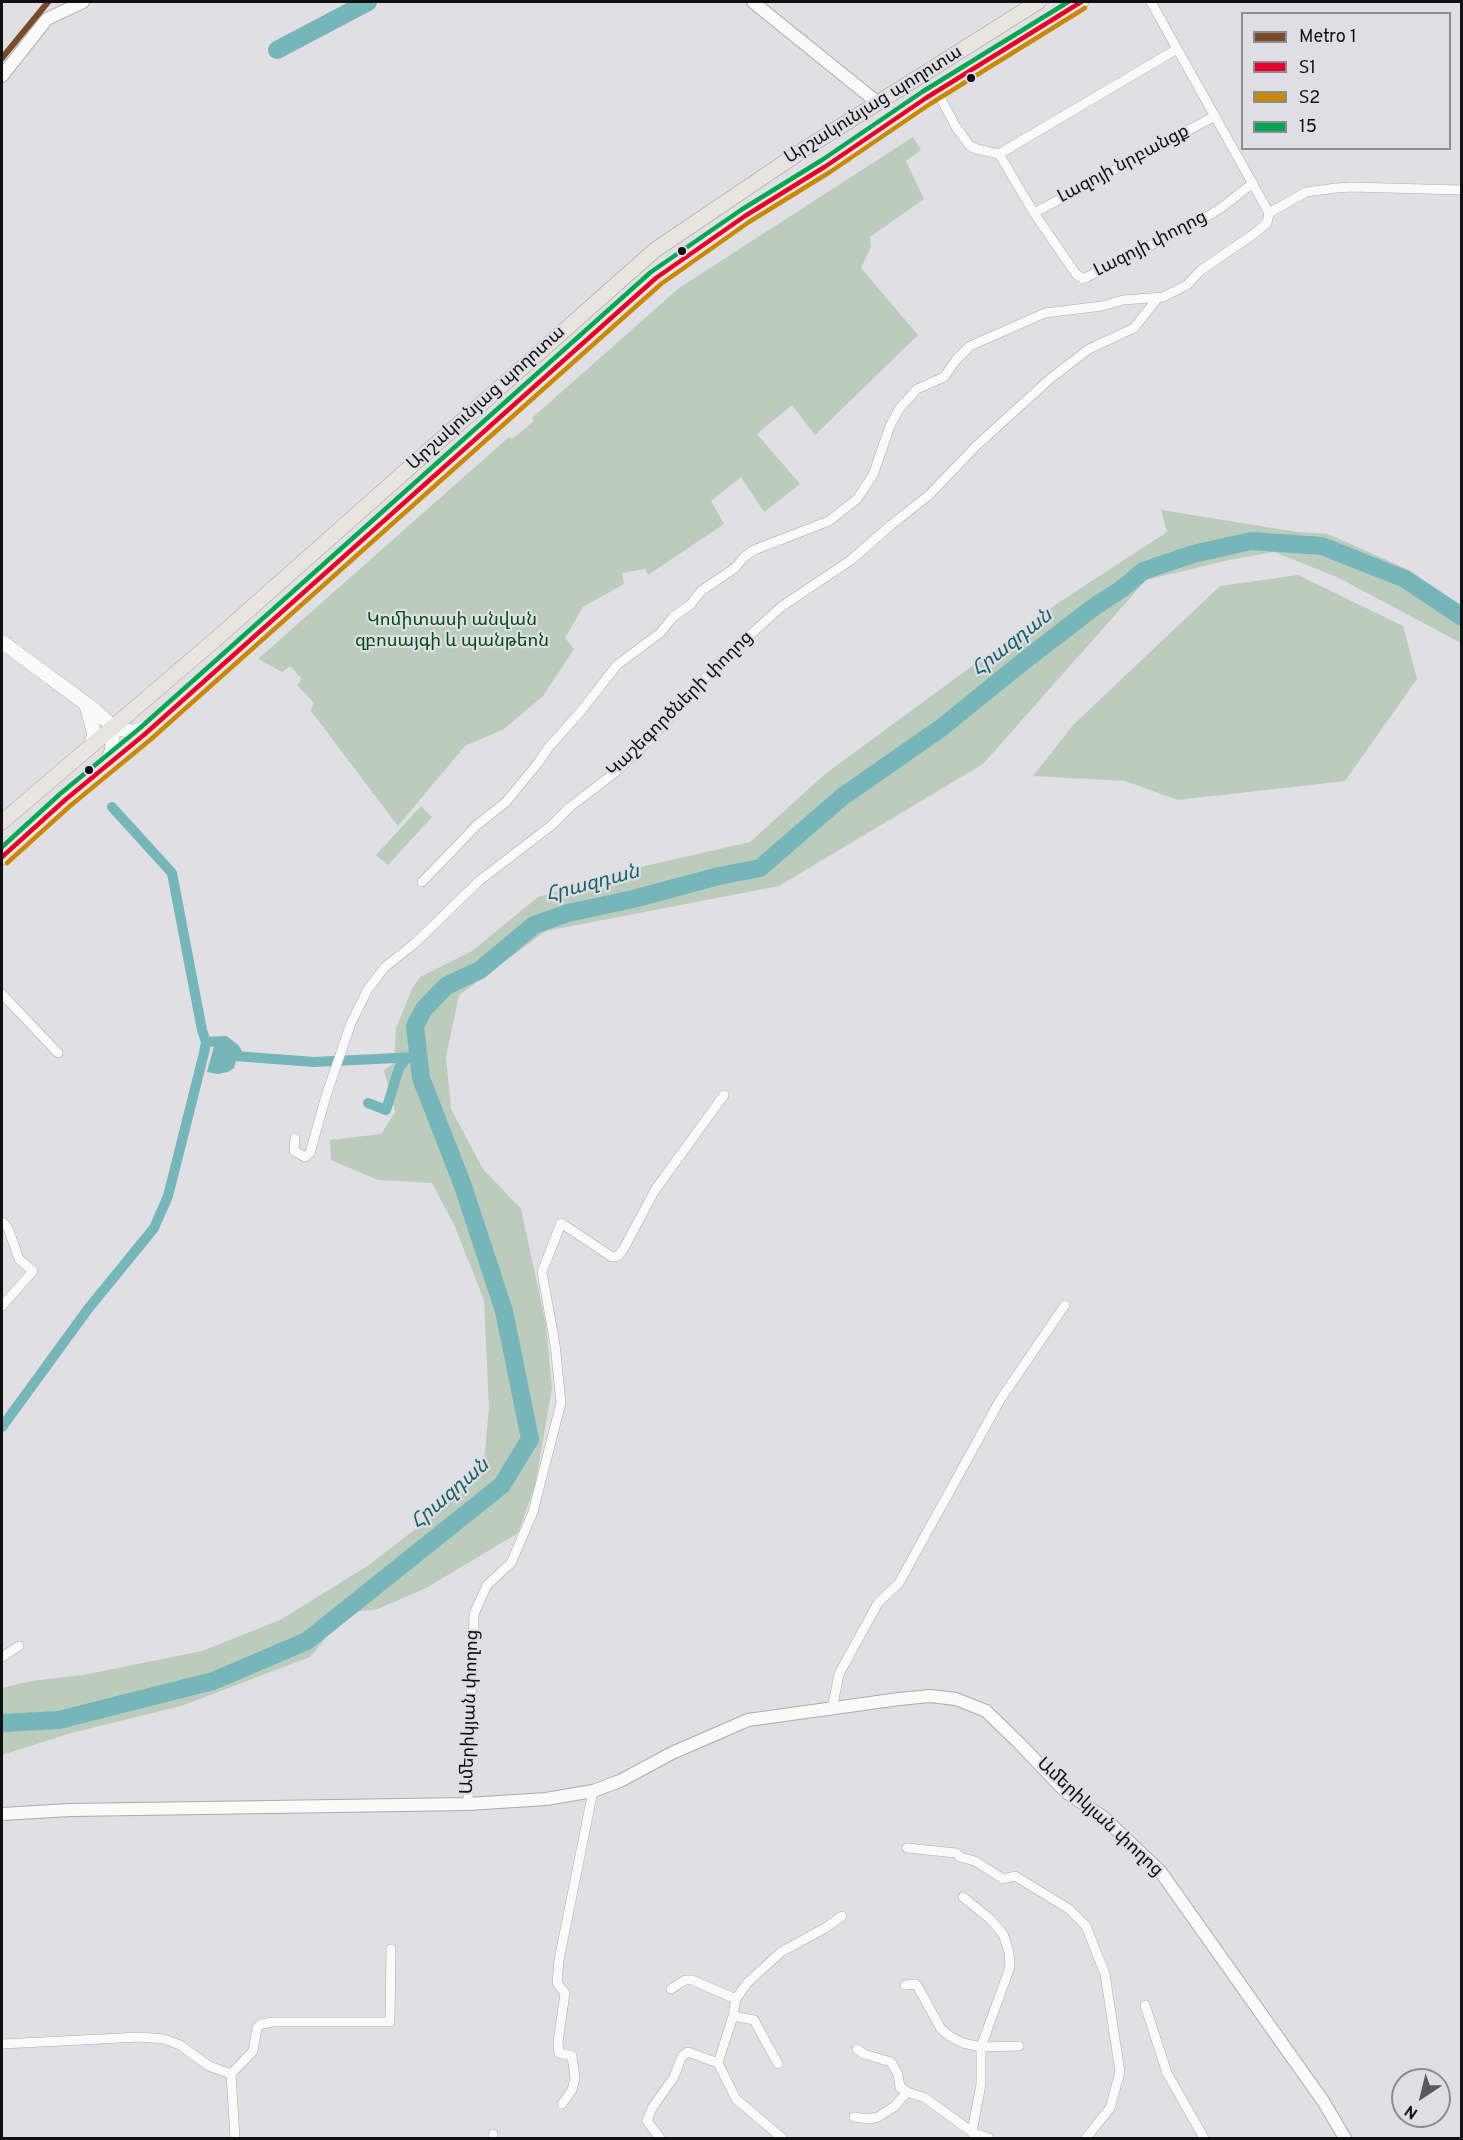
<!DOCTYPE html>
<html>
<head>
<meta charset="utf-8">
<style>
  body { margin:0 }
  #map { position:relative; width:1463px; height:2140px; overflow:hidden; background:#e0dfe4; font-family:Overpass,"Noto Sans Armenian",sans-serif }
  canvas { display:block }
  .frame { position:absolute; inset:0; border:3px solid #101012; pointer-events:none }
  .legend { position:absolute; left:1241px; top:12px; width:210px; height:138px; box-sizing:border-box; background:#dfdee5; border:2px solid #8c8c91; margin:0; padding:8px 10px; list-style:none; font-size:18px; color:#101012 }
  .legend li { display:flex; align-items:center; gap:12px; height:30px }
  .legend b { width:30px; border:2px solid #8c8c91 }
  .north { position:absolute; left:1391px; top:2068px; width:60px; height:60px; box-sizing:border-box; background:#dfdee5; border:2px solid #8c8c91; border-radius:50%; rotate:215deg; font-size:16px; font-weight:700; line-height:24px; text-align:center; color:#101012 }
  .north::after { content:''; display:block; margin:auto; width:21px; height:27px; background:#59585c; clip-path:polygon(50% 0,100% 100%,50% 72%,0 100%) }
</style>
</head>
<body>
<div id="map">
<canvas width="1463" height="2140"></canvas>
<div class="frame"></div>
<ul class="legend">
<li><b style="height:8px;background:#7a4b2a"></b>Metro 1</li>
<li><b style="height:8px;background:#e4002b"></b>Տ1</li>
<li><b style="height:8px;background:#c98804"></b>Տ2</li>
<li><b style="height:8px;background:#00a651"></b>15</li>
</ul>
<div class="north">N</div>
</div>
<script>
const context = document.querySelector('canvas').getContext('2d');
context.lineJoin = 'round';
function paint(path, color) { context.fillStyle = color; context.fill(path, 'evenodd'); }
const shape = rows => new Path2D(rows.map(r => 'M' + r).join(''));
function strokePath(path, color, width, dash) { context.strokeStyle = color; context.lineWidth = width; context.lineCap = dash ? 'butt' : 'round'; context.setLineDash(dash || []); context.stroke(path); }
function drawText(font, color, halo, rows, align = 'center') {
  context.font = font + ' Overpass,"Noto Sans Armenian",sans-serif'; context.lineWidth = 4.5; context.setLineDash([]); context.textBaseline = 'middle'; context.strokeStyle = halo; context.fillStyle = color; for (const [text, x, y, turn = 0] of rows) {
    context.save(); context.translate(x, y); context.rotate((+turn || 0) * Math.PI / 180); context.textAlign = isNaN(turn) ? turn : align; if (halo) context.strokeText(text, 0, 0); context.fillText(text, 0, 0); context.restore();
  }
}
paint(shape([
  [913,137,921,150,906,161,924,199,870,237,871,247,861,268,918,335,815,435,792,405,757,434,800,484,764,512,741,477,711,501,724,524,648,575,645,569,622,573,624,584,583,607,565,638,574,649,543,696,504,729,465,746,398,826,311,711,314,703,297,685,302,679,290,666,282,672,258,659,509,437,512,439,534,421,532,418,679,288],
  [1161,510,1298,532,1328,534,1409,570,1461,605,1461,643,1337,577,1274,552,1229,560,1146,580,983,764,779,886,546,931,459,995,446,1057,451,1109,483,1169,521,1209,546,1325,552,1388,535,1486,518,1533,426,1588,378,1609,355,1612,333,1629,310,1657,181,1706,71,1733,2,1755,2,1688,31,1681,83,1675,202,1651,280,1620,369,1565,444,1507,484,1462,489,1408,484,1300,455,1227,432,1183,378,1180,331,1160,330,1140,381,1134,395,1112,384,1070,394,1063,396,1028,412,989,420,977,472,951,538,897,627,870,750,842,825,774,1058,603,1167,532],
  [1298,575,1403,626,1417,679,1345,781,1178,800,1125,781,1033,776,1073,725,1220,586],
  [421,806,432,817,388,865,376,855]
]), '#bbccbd');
paint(shape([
  [220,1045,227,1047,235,1056,236,1060,234,1068,228,1072,218,1074,207,1072,214,1046]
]), '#76b5b9');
strokePath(shape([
  [206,1042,225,1041,235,1049,239,1056],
  [222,1058,235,1056,314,1062,417,1057],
  [368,1103,386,1110,399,1068,407,1058],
  [2,1427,88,1309,154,1228,168,1196,204,1053,206,1042,202,1030,172,873,112,807]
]), '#76b5b9', 10);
strokePath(shape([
  [277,50,368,2],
  [2,1723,59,1720,213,1681,307,1641,502,1485,530,1439,504,1311,463,1186,421,1078,415,1026,424,1009,446,986,480,970,534,925,568,913,633,899,719,876,760,868,842,797,941,728,1025,660,1094,607,1123,588,1143,571,1193,554,1251,541,1322,546,1405,579,1462,617]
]), '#76b5b9', 18);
const minor = shape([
  [1151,2,1269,213],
  [937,91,956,127,970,146,977,149,999,154,1177,49],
  [999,154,1034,213,1076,274,1083,279,1203,219,1221,208,1253,183],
  [1034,213,1215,116],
  [1269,213,1306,192,1336,188,1351,187,1462,190],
  [422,882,477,825,506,802,538,763,548,748,581,711,617,665,660,633,673,617,690,605,701,591,735,568,744,557,754,550,829,521,857,499,873,475,890,426,899,409,917,389,944,377,956,360,970,346,1045,313,1102,306,1123,300,1163,297,1187,285,1200,271,1255,233,1267,223,1269,213],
  [2,994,58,1053],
  [295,1138,294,1151,305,1157,310,1153,326,1096,351,1023,368,989,385,967,414,944,479,881,552,825,570,807,617,771,650,739,717,665,781,607,851,560,891,525,929,495,976,446,1051,378,1089,349,1134,328,1157,299],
  [2,1222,8,1228,19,1259,33,1271,2,1306],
  [2,1657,19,1646],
  [832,1709,839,1674,878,1603,899,1583,1000,1400,1065,1305],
  [468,1804,474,1614,487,1585,511,1563,533,1512,561,1403,555,1344,542,1272,561,1223,612,1257,618,1256,623,1250,655,1190,724,1095],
  [907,1848,956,1853,960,1857,975,1861,1003,1879,1015,1876,1069,1909,1086,1926,1105,1974,1120,2072,1110,2108,1086,2138],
  [963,1897,990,1919,1003,1934,1009,1952,1010,1967,981,2047,981,2084,972,2132,975,2138],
  [905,1985,915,1984,918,1987,941,2029,951,2037,963,2043,981,2047,1019,2046],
  [671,1989,685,1980,692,1980,736,1999],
  [1145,2005,1167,2073,1204,2138],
  [733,2016,754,2020,778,2064],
  [2,2044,140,2037,164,2039,180,2045,209,2066,231,2074],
  [857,2049,864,2054,891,2062,898,2074,900,2087,907,2092,925,2098,972,2132,989,2138],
  [231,2074,253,2051,257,2028,261,2024,273,2022,390,2022,391,1949],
  [231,2074,235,2138],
  [562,2104,572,2090,575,2078,572,2056,559,2053,558,2042,565,1993,557,1983,559,1960,593,1791],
  [854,2117,869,2119,878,2117,895,2106,907,2092],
  [493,2134,493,2138],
  [660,2138,647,2121,652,2108,674,2077,682,2056,688,2052,718,2063],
  [782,2138,736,2099,718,2063,733,2016,736,1999,747,1983,781,1952,825,1928,842,1916]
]);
const tertiary = shape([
  [753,2,878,103],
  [2,76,47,19,83,2],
  [2,1814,70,1810,468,1804,546,1799,593,1791,620,1781,672,1753,748,1720,899,1699,930,1696,956,1699,986,1711,1020,1744,1066,1792,1103,1817,1160,1871,1323,2101,1345,2138]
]);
const secondary = shape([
  [2,642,96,711,113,727,133,732,151,726],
  [86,704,94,732,92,746],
  [106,765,112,750,113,727]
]);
const primary = shape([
  [2,822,216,639,655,250,806,148,1038,2],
  [2,857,65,800,145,734,656,278,745,216,826,166,926,98,1081,2]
]);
strokePath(minor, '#ababae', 10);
strokePath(tertiary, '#ababae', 14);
strokePath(secondary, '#ababae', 15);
strokePath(primary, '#a39d93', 16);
strokePath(minor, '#fafafb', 9);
strokePath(tertiary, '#fafafb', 12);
strokePath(secondary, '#fafafb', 14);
strokePath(primary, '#e8e4de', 15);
strokePath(shape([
  [2,857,65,800,145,734,656,278,745,216,826,166,926,98,1081,2]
]), '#e4002b', 4.5);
strokePath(shape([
  [7,863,70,806,150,740,661,284,749,222,830,172,930,104,1085,8]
]), '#c98804', 4.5);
strokePath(shape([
  [2,847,60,794,140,728,651,272,741,210,822,160,922,92,1068,2]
]), '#00a651', 4.5);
strokePath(shape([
  [2,58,48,2]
]), '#7a4b2a', 6);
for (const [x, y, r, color] of [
  [971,78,5,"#101012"],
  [682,251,5,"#101012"],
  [89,770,5,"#101012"]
]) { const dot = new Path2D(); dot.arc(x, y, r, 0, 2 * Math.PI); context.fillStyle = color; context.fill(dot); strokePath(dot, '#dfdee5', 2); }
drawText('18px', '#101012', '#dfdee5', [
  ["Արշակունյաց պողոտա",874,106,-32],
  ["Լազոյի նրբանցք",1124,165,-28],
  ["Լազոյի փողոց",1151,245,-27],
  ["Արշակունյաց պողոտա",487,399,-42],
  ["Կաշեգործների փողոց",681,705,-45],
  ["Ամերիկյան փողոց",471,1712,-88],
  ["Ամերիկյան փողոց",1099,1818,43]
]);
drawText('18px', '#004e10', '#dfdee5', [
  ["Կոմիտասի անվան",452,621],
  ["զբոսայգի և պանթեոն",452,642]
]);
drawText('italic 20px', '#176265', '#dfdee5', [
  ["Հրազդան",1013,644,-38],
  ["Հրազդան",593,885,-15],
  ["Հրազդան",451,1495,-41]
]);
</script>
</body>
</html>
